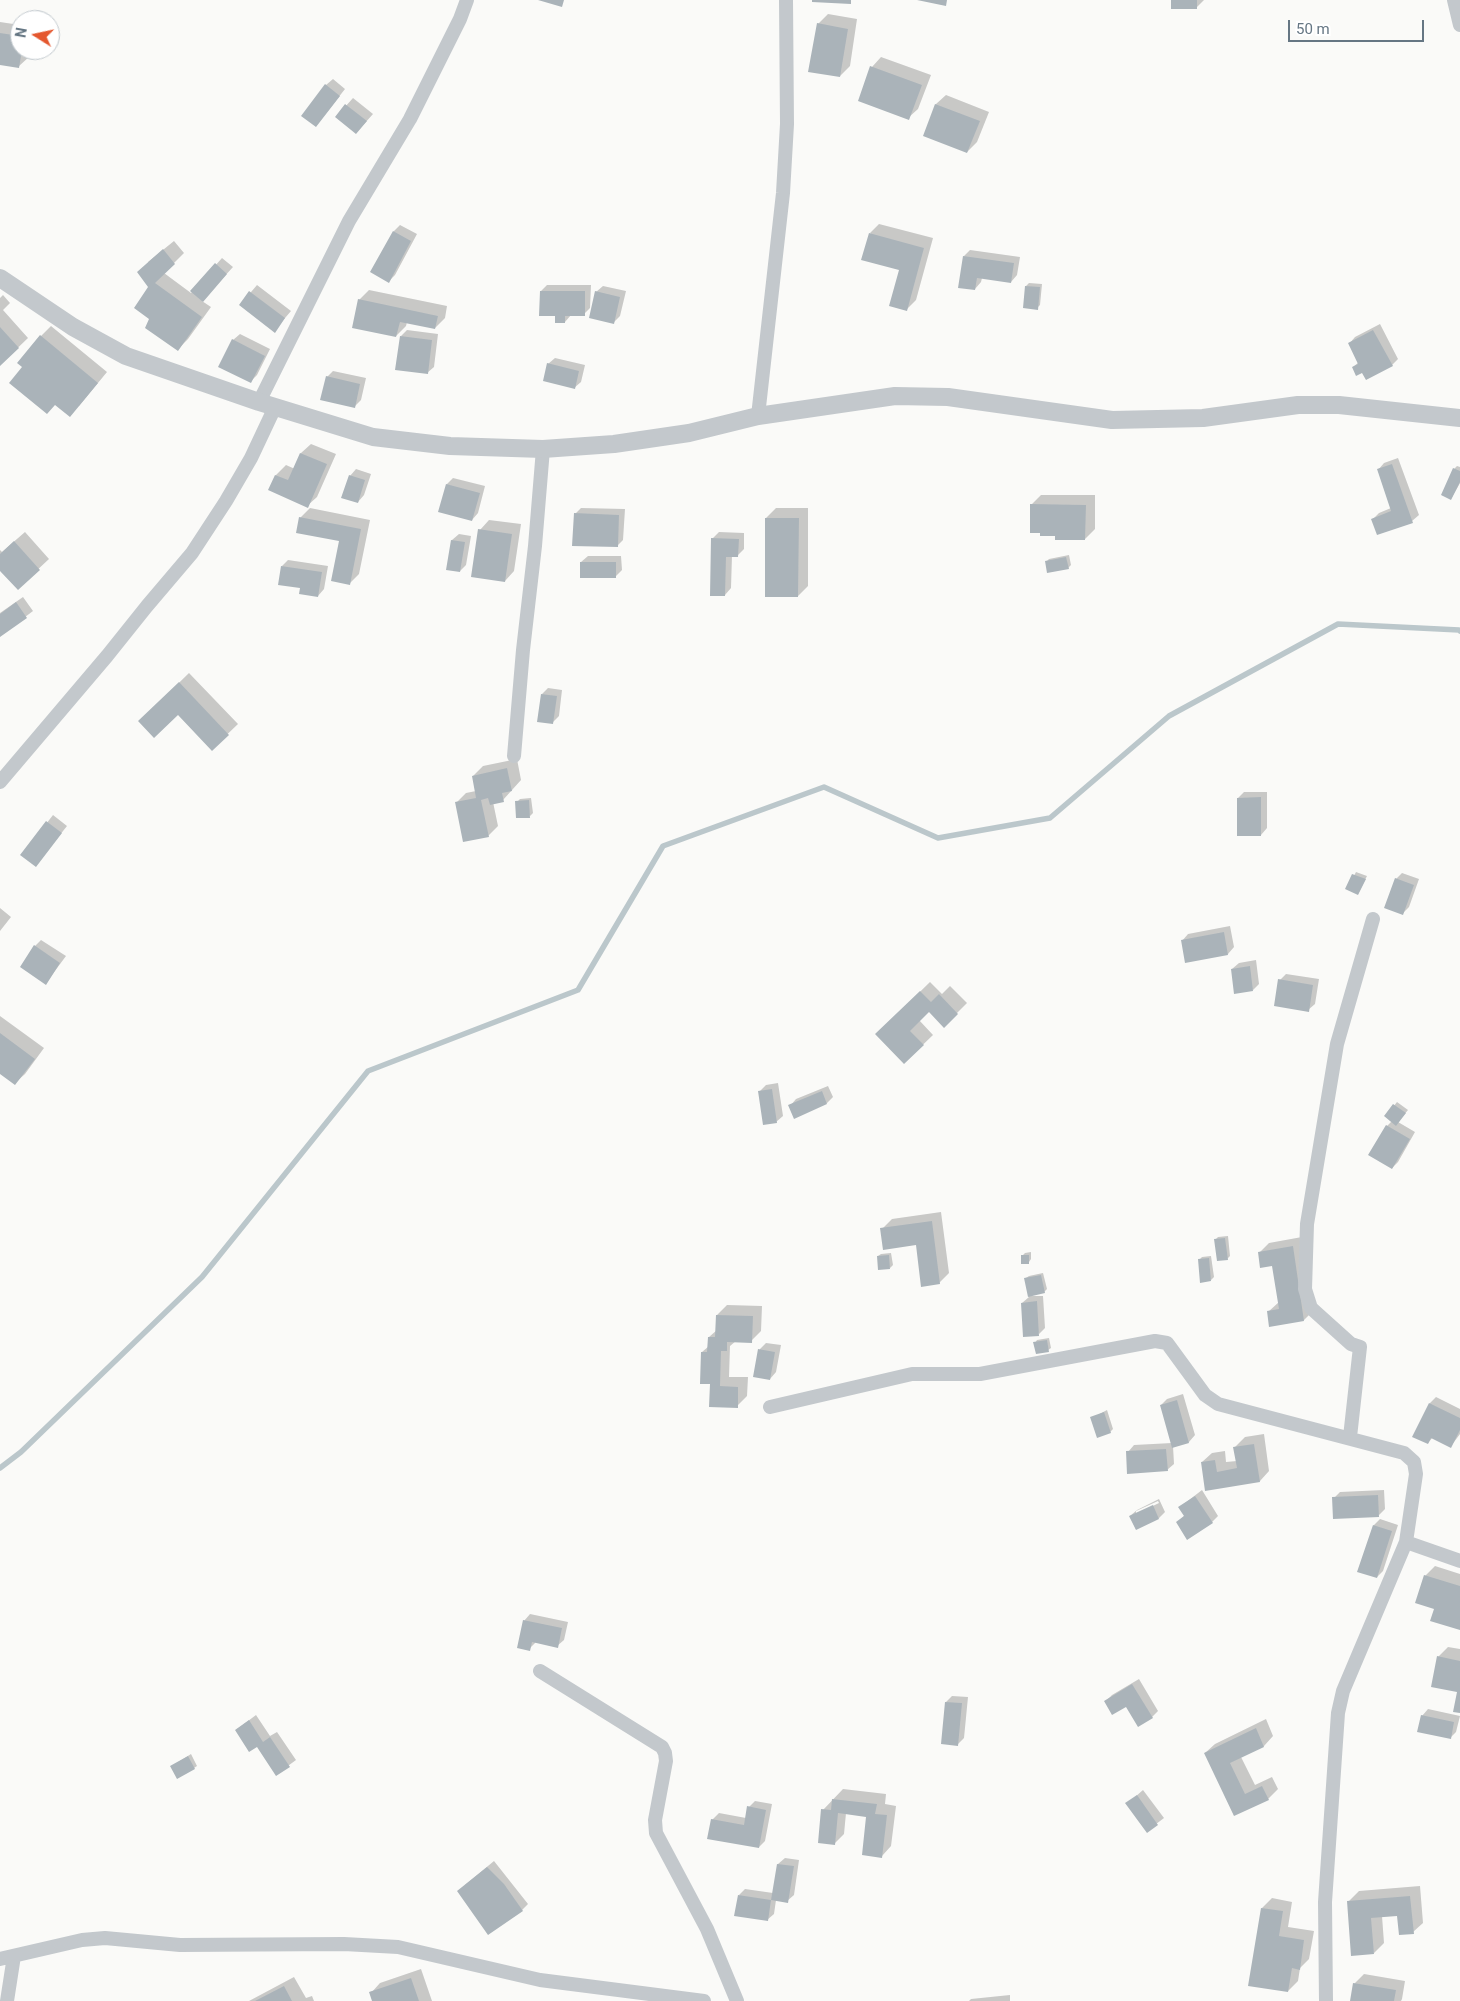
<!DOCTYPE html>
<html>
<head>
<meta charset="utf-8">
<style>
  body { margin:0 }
  #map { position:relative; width:1460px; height:2001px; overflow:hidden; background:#fafaf8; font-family:Roboto,sans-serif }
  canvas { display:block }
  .north { position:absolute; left:10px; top:10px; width:50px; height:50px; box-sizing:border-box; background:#fff; border:1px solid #c1c8cd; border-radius:50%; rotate:280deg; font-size:14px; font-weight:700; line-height:20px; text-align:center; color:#657683 }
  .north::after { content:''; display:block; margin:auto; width:18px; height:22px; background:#e4572e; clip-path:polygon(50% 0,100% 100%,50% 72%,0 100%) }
  .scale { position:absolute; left:1288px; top:20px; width:136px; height:22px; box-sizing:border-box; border:2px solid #657683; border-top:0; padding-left:6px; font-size:15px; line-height:18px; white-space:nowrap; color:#657683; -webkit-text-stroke:4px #fff; paint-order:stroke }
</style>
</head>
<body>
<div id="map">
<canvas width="1460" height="2001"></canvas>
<div class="north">N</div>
<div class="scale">50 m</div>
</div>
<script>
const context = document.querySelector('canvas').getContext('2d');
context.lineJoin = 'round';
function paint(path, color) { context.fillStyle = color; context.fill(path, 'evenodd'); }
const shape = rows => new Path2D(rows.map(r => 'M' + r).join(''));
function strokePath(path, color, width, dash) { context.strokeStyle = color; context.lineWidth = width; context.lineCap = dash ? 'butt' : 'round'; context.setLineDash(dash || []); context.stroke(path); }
paint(shape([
  [1172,0,1204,0,1196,8],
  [828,14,857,19,850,66,840,76,818,24],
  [0,22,20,25,20,50,29,50,29,57,19,66,0,64],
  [881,57,931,75,918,109,908,118,872,67],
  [333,79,345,89,316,126,326,85],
  [946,95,989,112,977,142,967,152,924,135,936,104],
  [353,98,373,114,356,133,336,117],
  [879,224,933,238,916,300,906,310,900,269,870,233],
  [400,225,417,234,395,275,389,281,394,231],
  [174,241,184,253,164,273,191,293,222,258,233,267,202,301,211,307,188,339,178,349,151,319,148,262],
  [970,250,1020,257,1017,275,1011,282,982,278,981,282,975,289,964,256],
  [1029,283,1042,284,1040,305,1037,308,1026,286],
  [257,285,291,311,274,331,240,305],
  [547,285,591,285,590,308,584,314,571,315,565,322,556,314,541,291],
  [603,286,626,291,620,316,614,322,596,292],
  [369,290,447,306,445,318,435,328,407,322,406,326,396,336,359,300],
  [3,295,10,303,3,310,28,338,0,365,0,298],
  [1380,324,1398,359,1392,365,1363,371,1353,367,1359,362,1349,344,1355,337],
  [51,326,107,372,79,406,24,367,41,336],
  [407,330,438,334,434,367,427,373,401,336],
  [240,334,270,349,257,375,250,382,233,340],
  [555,358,585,365,581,382,574,388,548,364],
  [333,371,366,378,361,400,354,407,327,377],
  [311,444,336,454,317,497,307,506,270,490,276,475,286,465,295,469,301,453],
  [1398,458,1419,515,1412,521,1373,519,1379,513,1391,508,1378,470,1384,463],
  [1457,466,1460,467,1460,483,1451,499,1454,469],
  [356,469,371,474,364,495,358,502,350,476],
  [453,478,485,486,478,513,472,520,440,511,447,484],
  [1041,495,1095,495,1095,529,1085,539,1041,532,1031,505],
  [310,508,370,520,359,574,349,584,341,540,300,518],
  [581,508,625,509,623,540,617,546,575,514],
  [776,508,808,508,808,586,798,596,766,518],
  [489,520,521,524,514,571,505,581,480,530],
  [25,532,49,559,18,588,0,569,0,550,2,552],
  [719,532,744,533,744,549,738,555,732,555,731,588,725,595,712,539],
  [459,534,471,536,466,565,460,571,448,569,452,540],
  [1069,555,1071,565,1068,568,1046,562,1049,559],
  [588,556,621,556,622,570,615,577,581,562],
  [288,560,328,566,324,589,318,596,301,587,282,566],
  [23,597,33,611,0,636,0,613],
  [189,673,238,724,212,749,178,714,140,721],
  [548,688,562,690,559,716,552,723,542,694],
  [517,759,521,780,503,800,493,802,498,826,488,836,456,803,466,793,476,791,473,776,483,766],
  [1244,792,1267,792,1267,828,1261,835,1238,798],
  [531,798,533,813,530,816,517,802,520,799],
  [53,815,67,826,36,865,22,855],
  [1356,872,1367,876,1358,894,1347,889],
  [1402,873,1419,879,1409,907,1403,913,1396,879],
  [0,908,11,917,0,931],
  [1230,926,1234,947,1228,954,1186,962,1182,941,1188,934],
  [41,940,66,956,46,983,35,946],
  [1256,960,1259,984,1253,990,1232,969,1239,963],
  [1286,974,1319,979,1315,1004,1308,1010,1280,980],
  [930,982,942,994,950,986,967,1003,944,1026,929,1011,919,1020,933,1035,904,1063,877,1034],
  [0,1016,44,1048,25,1074,15,1083,0,1072],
  [778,1083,783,1116,776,1122,760,1091,766,1085],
  [828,1086,833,1097,827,1103,790,1106,796,1099],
  [1397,1102,1408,1110,1398,1122,1415,1132,1398,1162,1392,1168,1387,1126,1392,1121,1386,1116],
  [941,1212,949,1273,939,1283,917,1244,882,1229,892,1219],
  [1228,1236,1230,1256,1227,1259,1215,1240,1218,1237],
  [1302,1237,1314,1310,1304,1320,1270,1325,1268,1312,1279,1302,1273,1265,1259,1253,1269,1243],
  [1031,1252,1031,1259,1029,1262,1022,1256,1025,1253],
  [891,1253,893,1265,890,1268,878,1256,881,1254],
  [1211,1256,1214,1277,1211,1280,1199,1260,1202,1257],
  [1043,1273,1047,1289,1044,1292,1032,1295,1032,1296,1043,1296,1045,1328,1039,1334,1022,1303,1029,1297,1026,1278,1029,1276],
  [727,1305,762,1306,761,1331,751,1341,736,1341,730,1346,729,1377,748,1377,747,1396,737,1406,712,1383,702,1352,709,1346,709,1337,717,1330,717,1315],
  [1049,1338,1051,1348,1048,1350,1035,1343,1037,1340],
  [766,1343,781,1345,776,1372,770,1379,755,1376,760,1349],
  [1183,1394,1195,1435,1189,1442,1173,1446,1174,1464,1167,1470,1128,1452,1134,1445,1172,1443,1161,1405,1167,1399],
  [1436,1397,1460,1409,1460,1434,1451,1446,1433,1437,1428,1443,1430,1403],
  [1107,1410,1113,1429,1110,1432,1092,1418],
  [1264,1434,1269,1471,1260,1481,1206,1489,1202,1462,1212,1453,1225,1451,1226,1462,1237,1461,1235,1447,1245,1437],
  [1202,1490,1218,1516,1212,1522,1178,1522,1185,1515,1180,1507],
  [1384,1490,1385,1509,1379,1515,1334,1498,1340,1492],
  [1159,1499,1165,1512,1159,1518,1136,1529,1130,1516,1137,1510],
  [1158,1501,1159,1503,1136,1514,1136,1511],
  [1380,1519,1398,1525,1383,1571,1377,1577,1374,1525],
  [1435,1566,1460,1574,1460,1629,1435,1608,1425,1576],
  [530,1614,568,1622,564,1640,557,1646,536,1642,529,1649,524,1621],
  [1448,1647,1460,1649,1460,1712,1458,1691,1438,1657],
  [1139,1679,1158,1711,1152,1717,1126,1706,1105,1702,1112,1695],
  [952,1696,968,1697,964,1738,958,1744,946,1702],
  [1428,1709,1460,1716,1456,1732,1450,1738,1422,1716],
  [256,1715,270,1736,277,1732,296,1760,277,1774,257,1745,236,1730],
  [1266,1719,1273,1736,1264,1746,1241,1757,1255,1785,1272,1777,1278,1789,1268,1799,1234,1815,1205,1753,1215,1744],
  [191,1754,197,1766,194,1768,172,1766],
  [843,1789,886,1794,885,1804,896,1806,891,1846,882,1856,867,1816,846,1813,844,1834,834,1844,823,1810],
  [1143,1790,1164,1818,1147,1831,1127,1804],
  [755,1801,772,1804,765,1841,759,1847,712,1820,719,1813,746,1818,749,1807],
  [785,1858,799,1860,794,1895,787,1901,776,1900,774,1914,767,1920,739,1895,745,1889,773,1893,778,1864],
  [494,1861,528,1904,522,1910,465,1885],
  [1420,1886,1423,1923,1413,1932,1398,1914,1382,1916,1384,1943,1374,1953,1349,1901,1359,1891],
  [1272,1898,1292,1902,1288,1927,1314,1931,1309,1959,1300,1968,1298,1981,1288,1991,1262,1908],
  [421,1969,432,2001,373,2001,371,1993,380,1983],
  [1364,1974,1405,1981,1402,1999,1401,2001,1351,2001,1354,1984],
  [294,1977,306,1998,312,1996,314,2001,249,2001],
  [1010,1995,1010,2001,969,2001,971,1999]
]), '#0003');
strokePath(shape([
  [0,1468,21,1452,202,1277,368,1071,578,990,663,846,824,787,938,838,1050,818,1169,716,1338,624,1459,630,1460,631]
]), '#bbc7cb', 5.5);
paint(shape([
  [538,0,564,0,562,7],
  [812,0,851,0,851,4,812,2],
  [917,0,947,0,946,6],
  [1171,0,1197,0,1197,9,1171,9],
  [817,23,848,29,840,77,808,72],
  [0,33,20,36,20,50,22,50,19,68,0,65],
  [870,66,922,85,909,120,858,101],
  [325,84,340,96,316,127,301,116],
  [345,104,367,121,356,134,335,117],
  [935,104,980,121,967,153,923,136],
  [393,231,411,241,389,283,370,272],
  [869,233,924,248,907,311,889,306,899,270,861,260],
  [163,249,175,264,155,283,202,317,178,351,145,328,149,319,134,308,148,287,137,272],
  [963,256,1014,263,1011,283,977,278,975,290,958,288],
  [215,263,227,274,203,302,190,291],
  [1025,286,1040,287,1038,310,1023,308],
  [249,291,285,318,275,333,239,305],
  [540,291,585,291,585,316,565,316,565,323,555,323,555,316,539,316],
  [595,291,620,297,614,324,589,318],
  [358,299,438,316,435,329,400,322,396,337,352,328],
  [0,327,19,348,0,366],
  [1373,330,1393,366,1366,380,1362,373,1356,376,1352,367,1358,364,1348,343],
  [40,335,98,383,70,417,55,405,47,414,9,383,22,367,17,363],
  [400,336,432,340,428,374,395,370],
  [232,339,265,356,251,383,218,367],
  [547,363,579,371,575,389,543,381],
  [326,376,360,384,355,408,320,400],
  [300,453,327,464,308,508,268,490,275,475,288,480],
  [1392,464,1413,523,1377,535,1371,519,1391,511,1377,469],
  [1453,468,1460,471,1460,482,1451,500,1441,495],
  [349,475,365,480,358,503,341,498],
  [446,484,480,493,472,521,438,512],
  [1030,504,1086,505,1085,540,1055,540,1055,536,1040,536,1040,533,1030,533],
  [574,513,619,515,618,547,572,546],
  [299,517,361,529,350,585,331,581,339,541,296,533],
  [765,518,799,518,798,597,765,597],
  [478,529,512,534,505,582,471,577],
  [711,538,739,539,738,557,726,557,725,596,710,596],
  [451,540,465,542,460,572,446,570],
  [14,541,40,570,18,590,0,571,0,554],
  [1066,557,1069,569,1047,573,1045,561],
  [580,562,616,562,616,578,580,578],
  [281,566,322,572,318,597,299,594,300,588,278,585],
  [16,602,27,618,0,637,0,614],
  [179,682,229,735,212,751,178,715,154,738,138,721],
  [541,694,557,696,553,724,537,722],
  [507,768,512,791,502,793,504,802,490,805,488,798,481,800,489,837,463,842,455,802,476,798,472,776],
  [1261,797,1261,836,1237,836,1237,798],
  [529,800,530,818,516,818,515,801],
  [46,821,62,833,36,867,20,855],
  [1352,874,1366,879,1358,895,1345,889],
  [1395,878,1414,885,1403,915,1384,908],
  [1224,932,1228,955,1185,963,1181,940],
  [34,945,60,963,46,985,20,967],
  [1250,966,1253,991,1234,994,1231,969],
  [1278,979,1313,985,1309,1012,1274,1006],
  [920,991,931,1002,939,994,958,1014,944,1028,929,1012,910,1031,924,1045,904,1064,875,1034],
  [0,1033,35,1059,15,1085,0,1074],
  [772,1089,777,1123,763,1125,758,1091],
  [822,1091,827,1104,794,1119,788,1105],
  [1393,1104,1406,1113,1396,1126,1384,1116],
  [1386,1125,1410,1139,1392,1169,1368,1155],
  [932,1221,940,1284,921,1287,916,1245,883,1250,880,1228],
  [1225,1238,1228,1260,1217,1261,1214,1239],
  [1293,1246,1304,1321,1269,1327,1267,1311,1279,1309,1272,1266,1260,1268,1258,1252],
  [889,1255,890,1269,878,1270,877,1256],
  [1021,1255,1029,1255,1029,1264,1021,1264],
  [1209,1258,1211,1281,1200,1283,1198,1259],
  [1041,1275,1045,1293,1028,1297,1024,1278],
  [1037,1301,1039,1336,1023,1337,1021,1303],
  [716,1315,753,1316,752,1343,727,1342,727,1351,721,1351,720,1386,738,1387,738,1408,709,1407,710,1384,700,1384,701,1352,707,1352,708,1337,715,1337],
  [1047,1340,1049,1352,1036,1354,1033,1342],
  [758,1349,775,1352,770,1380,753,1377],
  [1177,1400,1189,1443,1172,1448,1160,1405],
  [1429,1403,1460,1418,1460,1430,1451,1448,1431,1438,1428,1444,1412,1437],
  [1104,1412,1111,1433,1097,1438,1090,1417],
  [1254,1444,1260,1482,1205,1491,1201,1462,1215,1460,1217,1472,1237,1468,1233,1447],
  [1166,1449,1168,1471,1127,1474,1126,1451],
  [1378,1495,1379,1517,1333,1519,1332,1497],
  [1195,1496,1213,1523,1187,1540,1176,1522,1184,1516,1178,1507],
  [1153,1505,1159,1519,1136,1530,1129,1516],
  [1373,1525,1392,1531,1377,1578,1357,1572],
  [1424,1575,1460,1586,1460,1630,1430,1621,1434,1609,1415,1603],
  [523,1620,562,1628,558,1648,532,1642,530,1651,517,1648],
  [1437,1656,1460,1661,1460,1713,1453,1712,1457,1692,1431,1687],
  [1132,1684,1153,1718,1138,1727,1126,1707,1112,1715,1104,1701],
  [945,1702,962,1703,958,1746,941,1744],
  [1421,1715,1454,1722,1451,1739,1417,1732],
  [249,1720,263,1742,270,1737,290,1767,276,1776,257,1747,249,1752,235,1730],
  [1256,1728,1264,1747,1230,1763,1245,1794,1262,1786,1269,1800,1234,1816,1204,1753],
  [188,1756,195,1769,177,1779,170,1766],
  [1137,1795,1158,1825,1147,1833,1125,1803],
  [832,1799,877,1804,875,1814,887,1815,882,1858,862,1855,866,1817,838,1813,835,1845,818,1843,821,1809,831,1810],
  [747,1806,766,1810,759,1848,707,1839,711,1819,744,1825],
  [777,1864,794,1866,788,1903,771,1900],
  [487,1867,504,1884,523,1911,488,1935,457,1891],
  [738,1895,771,1900,768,1921,734,1916],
  [1410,1896,1414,1934,1399,1935,1397,1916,1371,1918,1374,1954,1351,1956,1347,1901],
  [1261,1908,1283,1911,1279,1936,1304,1940,1300,1970,1292,1968,1288,1992,1248,1986],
  [411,1978,419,2001,372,2001,369,1992],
  [1353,1983,1396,1990,1394,2001,1350,2001],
  [284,1986,292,2001,255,2001]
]), '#aab3b9');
strokePath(shape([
  [1454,0,1460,25],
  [259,402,349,221,410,119,460,19,467,0],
  [758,416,783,193,787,124,786,0],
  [514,756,523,650,535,546,543,449],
  [0,782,107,656,147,606,192,553,226,501,251,458,275,407],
  [770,1407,912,1374,980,1374,1155,1341,1167,1343,1205,1395,1218,1404,1404,1453,1414,1462,1416,1474,1406,1542,1343,1691,1338,1713,1325,1902,1326,2001],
  [1350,1437,1360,1347,1351,1344,1311,1308,1305,1289,1307,1224,1337,1044,1373,919],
  [1406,1542,1460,1561],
  [540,1671,662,1747,665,1753,666,1761,655,1820,656,1833,707,1929,737,2001],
  [0,1959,82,1940,105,1938,180,1945,344,1944,398,1947,540,1980,704,2001],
  [7,2001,14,1956]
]), '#c3c8cc', 14);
strokePath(shape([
  [0,278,73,327,126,356,259,402,373,437,450,446,543,449,614,444,689,433,758,416,895,396,948,397,1112,420,1203,418,1298,405,1339,405,1460,418]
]), '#c3c8cc', 18);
</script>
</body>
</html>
